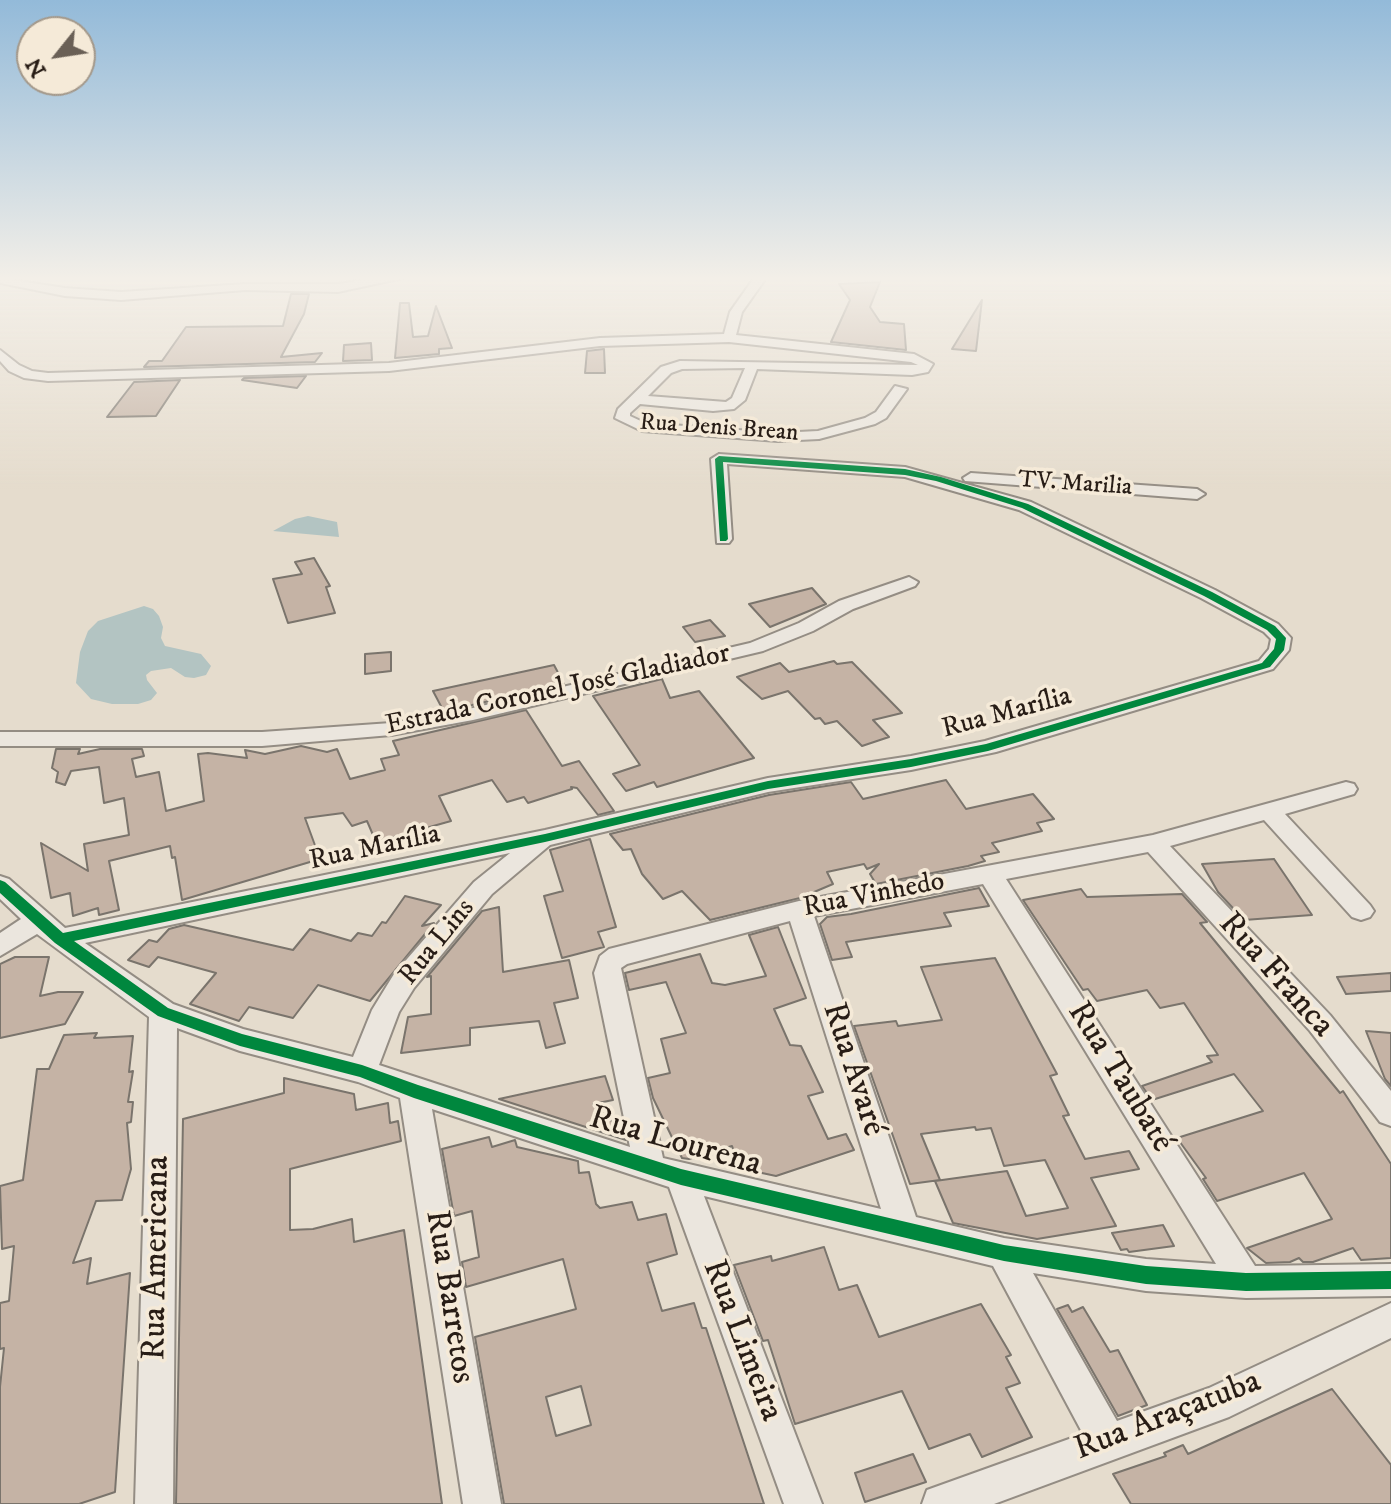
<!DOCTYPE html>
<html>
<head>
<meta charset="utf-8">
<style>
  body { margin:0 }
  #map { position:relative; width:1391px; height:1504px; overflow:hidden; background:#e5dccd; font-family:"IM FELL DW Pica",serif }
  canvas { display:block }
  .north { position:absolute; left:16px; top:16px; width:80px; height:80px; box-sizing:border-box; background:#f5ead8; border:2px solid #a3988a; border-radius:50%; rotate:240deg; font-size:22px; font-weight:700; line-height:32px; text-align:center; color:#281d16 }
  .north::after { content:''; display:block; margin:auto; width:28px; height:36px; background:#6a6056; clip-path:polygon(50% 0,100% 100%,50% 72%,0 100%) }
</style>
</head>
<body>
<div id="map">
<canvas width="1391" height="1504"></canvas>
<div class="north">N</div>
</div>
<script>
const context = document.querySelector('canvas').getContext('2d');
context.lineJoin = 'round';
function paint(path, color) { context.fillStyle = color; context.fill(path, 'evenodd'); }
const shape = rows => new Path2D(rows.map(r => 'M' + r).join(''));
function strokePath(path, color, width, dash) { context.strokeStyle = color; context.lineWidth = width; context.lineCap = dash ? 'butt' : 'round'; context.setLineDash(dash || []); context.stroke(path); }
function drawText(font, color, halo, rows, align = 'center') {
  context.font = font + ' "IM FELL DW Pica",serif'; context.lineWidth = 7; context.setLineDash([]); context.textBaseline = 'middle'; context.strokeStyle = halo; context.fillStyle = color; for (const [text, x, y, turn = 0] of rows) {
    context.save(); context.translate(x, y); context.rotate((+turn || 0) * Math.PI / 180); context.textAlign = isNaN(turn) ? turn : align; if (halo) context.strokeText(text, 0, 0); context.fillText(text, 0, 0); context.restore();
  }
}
paint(shape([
  [308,516,337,522,339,537,273,531,295,519],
  [144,606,153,609,159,616,163,627,161,638,165,646,201,654,211,666,206,675,194,678,185,677,171,668,151,671,146,675,147,680,157,693,151,700,138,704,112,704,91,699,76,683,80,652,88,631,98,621]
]), '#b3c4c2');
const building = shape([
  [880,282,870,307,880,322,904,324,906,350,831,342,850,300,839,284,880,282],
  [291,294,309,294,304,314,281,357,322,353,315,362,144,367,149,361,162,361,186,327,283,326,291,294],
  [982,300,976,351,952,349,982,300],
  [400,303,409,303,413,337,428,336,436,306,452,348,439,349,439,354,395,358,400,303],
  [371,343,372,360,343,361,344,345,371,343],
  [604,349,605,373,585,373,587,351,604,349],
  [306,376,297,388,242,380,244,378,306,376],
  [180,380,156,416,107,417,134,382,180,380],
  [314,558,330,586,326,587,335,613,288,623,273,579,302,574,295,562,314,558],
  [812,588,826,604,770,627,749,604,812,588],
  [710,620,725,636,695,642,683,627,710,620],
  [391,652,391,671,365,674,365,654,391,652],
  [834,661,837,664,852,662,902,713,873,720,889,737,862,746,837,721,825,724,820,718,815,719,788,691,762,699,737,677,780,663,789,672,834,661],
  [554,665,564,684,472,705,443,710,433,691,554,665],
  [662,679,670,698,699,691,754,758,657,787,654,782,626,791,613,774,640,765,593,696,662,679],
  [526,710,562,766,579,761,614,811,598,815,577,788,571,787,572,789,528,803,524,797,507,802,492,780,439,796,451,821,376,842,367,821,352,826,343,813,305,818,320,859,182,900,175,857,172,858,170,846,109,861,119,910,99,915,98,908,73,916,70,893,51,898,41,843,88,871,84,844,129,835,124,798,104,803,99,767,71,771,65,785,56,782,58,772,52,768,56,749,80,749,78,754,100,749,142,749,144,756,132,759,136,777,159,772,166,811,204,801,198,754,208,753,247,758,245,750,265,754,301,746,327,752,337,749,350,779,385,770,381,759,399,755,393,741,526,710],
  [946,780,966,809,1033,794,1054,819,1037,823,1042,831,992,843,999,852,981,856,985,861,968,866,876,884,870,874,879,864,867,869,864,864,827,872,833,884,800,898,710,920,682,891,663,899,642,874,631,849,623,850,610,834,769,795,851,782,863,799,946,780],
  [590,839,616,927,598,932,604,947,562,958,544,896,563,891,550,850,590,839],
  [1274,859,1312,915,1244,920,1218,892,1202,864,1274,859],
  [979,888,989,906,944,913,951,926,846,942,852,957,832,960,820,924,827,917,851,914,979,888],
  [1081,889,1087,897,1182,894,1207,922,1200,923,1340,1093,1343,1091,1391,1164,1391,1258,1361,1260,1353,1248,1313,1262,1303,1262,1299,1258,1290,1262,1266,1263,1247,1248,1332,1219,1304,1173,1217,1201,1203,1179,1206,1178,1177,1138,1263,1111,1234,1074,1152,1100,1142,1086,1212,1062,1207,1056,1218,1055,1184,1003,1160,1008,1147,990,1097,1001,1088,989,1083,990,1023,900,1081,889],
  [405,896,441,905,422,926,434,923,370,1001,318,985,293,1018,249,1007,239,1021,190,1004,216,973,158,957,149,967,128,960,149,940,157,942,169,929,184,925,293,950,310,929,351,941,358,933,372,936,382,922,386,923,405,896],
  [499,907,503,972,569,960,578,998,554,1003,565,1043,546,1048,539,1021,470,1028,470,1045,401,1053,408,1017,431,1014,431,976,427,977,482,911,499,907],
  [778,927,806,998,774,1009,790,1045,801,1046,823,1092,808,1096,828,1139,846,1134,854,1150,776,1176,748,1170,743,1152,735,1154,732,1146,689,1159,682,1158,653,1098,648,1078,670,1073,661,1039,686,1033,666,982,629,990,625,973,700,954,712,983,725,985,766,976,749,935,778,927],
  [15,957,49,957,40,996,58,992,83,992,65,1024,0,1038,0,964,15,957],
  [995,958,1057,1074,1050,1076,1069,1115,1063,1116,1085,1159,1129,1151,1139,1169,1091,1178,1116,1226,1037,1239,953,1223,935,1181,1007,1171,1026,1216,1068,1208,1045,1160,1004,1166,991,1128,976,1130,975,1127,921,1134,940,1180,910,1184,854,1026,896,1021,898,1026,942,1020,921,967,995,958],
  [1391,973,1391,991,1346,994,1337,977,1391,973],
  [1366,1031,1391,1033,1391,1086,1385,1079,1366,1031],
  [97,1033,94,1038,133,1036,129,1072,133,1071,128,1102,133,1102,131,1122,127,1123,131,1169,122,1200,96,1201,73,1263,91,1258,87,1284,130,1273,115,1492,79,1504,0,1504,0,1387,4,1348,0,1349,0,1303,9,1301,14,1246,2,1249,0,1186,23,1180,37,1069,49,1069,64,1035,97,1033],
  [605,1076,613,1100,593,1104,624,1132,626,1140,499,1099,605,1076],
  [284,1078,354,1094,356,1110,388,1103,390,1123,398,1121,401,1141,290,1169,290,1230,313,1229,352,1219,354,1242,404,1230,442,1504,176,1504,183,1119,284,1093,284,1078],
  [489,1137,492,1147,515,1140,517,1147,578,1161,579,1173,589,1172,596,1204,600,1208,632,1202,638,1220,666,1214,677,1254,647,1263,662,1311,694,1303,702,1328,706,1328,764,1504,504,1504,475,1337,576,1309,563,1259,466,1287,462,1262,479,1257,472,1211,454,1216,442,1149,489,1137],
  [581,1386,591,1425,556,1436,546,1397,581,1386],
  [1163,1225,1174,1246,1129,1252,1127,1249,1121,1250,1112,1233,1163,1225],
  [824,1247,839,1290,857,1285,879,1337,981,1304,1011,1355,1006,1357,1020,1383,1006,1388,1032,1437,982,1457,970,1434,929,1449,902,1391,795,1424,768,1340,763,1341,734,1265,771,1256,772,1261,824,1247],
  [1068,1305,1072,1312,1083,1307,1110,1352,1118,1350,1147,1405,1118,1416,1057,1309,1068,1305],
  [1332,1389,1391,1465,1391,1504,1131,1504,1113,1474,1166,1456,1164,1453,1183,1445,1188,1454,1332,1389],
  [913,1454,926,1482,865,1502,855,1473,913,1454]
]);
paint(building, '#c5b3a5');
strokePath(building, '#7a746c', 2);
const street = shape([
  [0,278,65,288,121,292,245,284,338,284,375,278,403,278,338,292,245,290,121,300,65,296,0,283,0,278],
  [754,278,766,278,742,312,736,335,914,354,933,364,928,372,912,375,757,369,745,400,734,409,713,411,640,404,630,413,630,416,645,423,778,433,818,431,865,418,876,412,895,386,907,389,886,418,875,424,819,439,778,441,642,431,615,418,618,409,661,367,680,361,918,365,911,362,729,342,600,346,389,371,48,381,24,378,9,371,0,361,0,350,19,365,32,371,48,373,389,363,600,338,724,334,730,312,754,278],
  [682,369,745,368,732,398,726,402,648,396,671,373,682,369],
  [719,454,905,467,1031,502,1215,590,1278,624,1291,638,1289,650,1273,669,996,752,911,770,768,792,550,845,492,894,414,988,399,1012,379,1065,630,1147,594,973,600,956,609,949,799,901,1153,835,1346,782,1354,784,1357,789,1354,794,1285,814,1370,905,1374,911,1370,917,1361,920,1352,917,1264,820,1170,846,1330,1015,1391,1091,1391,1126,1380,1122,1310,1031,1148,852,1006,879,1255,1266,1391,1264,1391,1296,1246,1298,1146,1291,1033,1273,1117,1421,1209,1388,1391,1303,1391,1338,1229,1417,994,1504,922,1504,927,1490,1083,1434,993,1266,704,1196,822,1504,784,1504,669,1187,432,1109,501,1504,463,1504,400,1098,358,1082,240,1051,177,1028,173,1504,135,1504,149,1017,37,934,0,956,0,933,21,919,0,899,0,876,9,879,65,928,545,830,768,778,911,756,985,741,1259,661,1269,649,1271,639,1264,632,1201,598,1019,510,905,477,727,464,732,539,729,543,717,543,711,459,719,454],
  [510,853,474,882,394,974,372,1010,353,1057,243,1029,173,1004,85,943,510,853],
  [983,884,1216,1264,1146,1259,1004,1238,916,1217,814,916,983,884],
  [790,921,881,1209,663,1158,621,968,627,964,790,921],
  [971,473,1197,489,1205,494,1197,499,965,481,963,478,971,473],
  [909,577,918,582,915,586,853,609,813,631,763,651,473,720,391,735,262,746,0,746,0,732,262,732,391,723,473,708,750,643,799,623,839,601,909,577]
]);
strokePath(street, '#948d84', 4);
paint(street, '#ebe6de');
paint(shape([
  [719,456,905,469,941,477,1028,504,1212,592,1275,626,1286,638,1284,650,1270,667,988,751,911,767,768,789,545,842,74,941,168,1008,242,1034,362,1065,418,1085,681,1169,1004,1245,1146,1266,1246,1273,1391,1271,1391,1289,1246,1291,1146,1284,1004,1261,681,1185,414,1098,360,1077,240,1046,158,1016,55,943,0,893,0,880,5,882,63,933,545,834,768,781,911,759,986,744,1262,663,1274,649,1276,639,1267,630,1204,596,1022,508,936,481,905,475,723,462,728,539,726,541,720,541,715,459,719,456]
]), '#00873e');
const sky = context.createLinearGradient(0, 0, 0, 489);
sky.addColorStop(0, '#93bad9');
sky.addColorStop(0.57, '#f3efe8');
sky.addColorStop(1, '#f3efe800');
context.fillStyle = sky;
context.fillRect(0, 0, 1391, 489);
drawText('24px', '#281d16', '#f5ead8', [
  ["Rua Denis Brean",719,429,4],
  ["TV. Marilia",1075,485,4]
]);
drawText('28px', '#281d16', '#f5ead8', [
  ["Estrada Coronel José Gladiador",558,691,-12],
  ["Rua Marília",1007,714,-15],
  ["Rua Marília",375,849,-12],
  ["Rua Vinhedo",874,896,-11],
  ["Rua Lins",438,943,-51]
]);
drawText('34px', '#281d16', '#f5ead8', [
  ["Rua Franca",1275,976,48],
  ["Rua Avaré",852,1070,72],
  ["Rua Taubaté",1119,1078,58],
  ["Rua Lourena",675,1143,16],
  ["Rua Americana",158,1258,-89],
  ["Rua Barretos",448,1297,81],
  ["Rua Limeira",741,1341,69],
  ["Rua Araçatuba",1168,1417,-21]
]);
</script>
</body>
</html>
